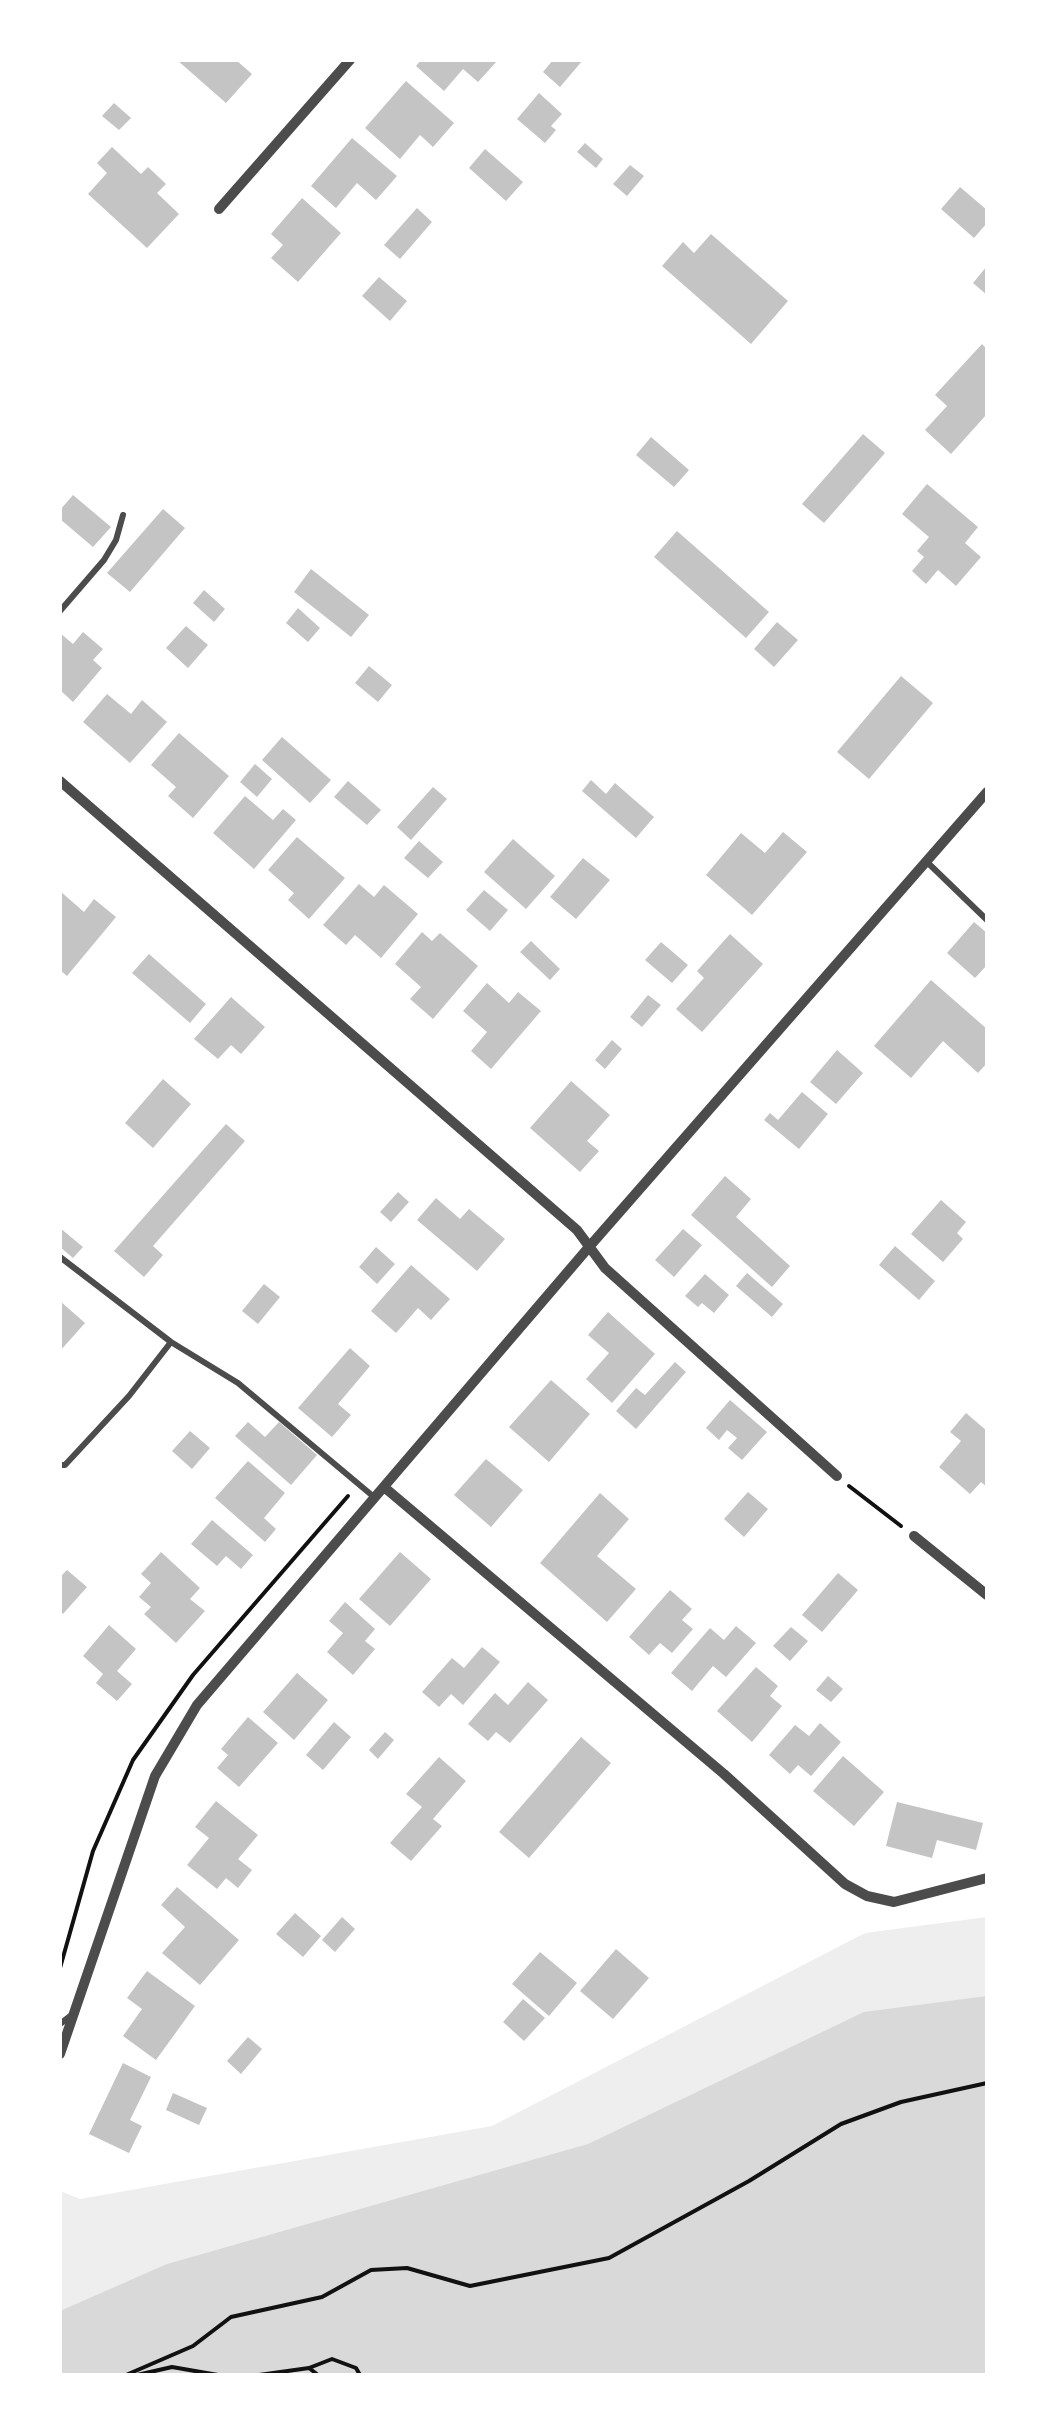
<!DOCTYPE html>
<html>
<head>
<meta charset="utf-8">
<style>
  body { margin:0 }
  #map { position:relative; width:1047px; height:2435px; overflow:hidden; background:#fff; font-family:Arial,sans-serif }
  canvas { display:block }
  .frame { position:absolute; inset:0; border:62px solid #fff; pointer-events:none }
</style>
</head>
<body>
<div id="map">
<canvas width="1047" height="2435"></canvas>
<div class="frame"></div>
</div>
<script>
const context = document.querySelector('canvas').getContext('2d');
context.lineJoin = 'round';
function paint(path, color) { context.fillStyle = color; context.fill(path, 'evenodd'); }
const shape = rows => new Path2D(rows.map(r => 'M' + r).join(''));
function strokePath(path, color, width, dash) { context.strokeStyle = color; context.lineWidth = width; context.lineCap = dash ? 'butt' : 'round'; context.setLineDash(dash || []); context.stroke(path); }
paint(shape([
  [987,1917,987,2375,60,2375,60,2191,80,2199,492,2126,865,1933]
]), '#eee');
paint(shape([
  [987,1996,987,2375,60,2375,60,2311,167,2264,588,2144,864,2012]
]), '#d9d9d9');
paint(shape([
  [177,60,236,60,252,74,226,103],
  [421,60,498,60,478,82,463,69,444,91,416,66],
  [553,60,583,60,560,87,543,72],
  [406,81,454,123,433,147,420,135,400,159,365,128],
  [539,93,562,114,551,126,556,130,545,143,517,119],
  [114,103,131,118,119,130,102,116],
  [352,138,397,176,376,200,357,183,336,208,311,186],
  [585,143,603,159,596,168,577,152],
  [112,147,141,174,148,167,166,184,157,193,179,214,147,248,88,194,107,173,97,163],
  [485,149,523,182,506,201,469,168],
  [630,165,644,176,627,196,613,184],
  [960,187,987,210,987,223,974,238,941,209],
  [302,198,341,233,298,282,271,258,283,245,271,234],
  [417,208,432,222,400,259,384,245],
  [711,234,788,301,751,344,662,266,683,242,694,253],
  [987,266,987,295,973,283],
  [379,277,407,301,390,321,362,296],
  [982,344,987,349,987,414,951,454,925,430,947,406,935,395],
  [863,434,885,453,824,523,802,504],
  [651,437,689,470,674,487,636,455],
  [927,484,978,527,965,543,981,557,956,586,938,570,926,584,912,571,924,557,917,551,929,537,902,514],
  [73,495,111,527,93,547,60,519,60,510],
  [163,509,185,528,130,592,107,573],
  [677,531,769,612,746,638,654,557],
  [311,569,369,615,351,637,294,592],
  [204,590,225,609,214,622,193,603],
  [298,608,320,628,308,642,286,623],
  [777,622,798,640,774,667,754,649],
  [186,626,208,645,188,668,166,648],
  [83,632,103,649,93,660,102,668,73,702,60,690,60,633,73,644],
  [369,666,392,685,378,702,355,683],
  [901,676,933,703,869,779,837,752],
  [107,694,131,714,142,700,167,722,130,763,83,722],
  [179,733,229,776,193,818,168,796,176,787,151,765],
  [282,737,331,780,310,803,262,760],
  [255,764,272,779,257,797,240,782],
  [591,780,606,794,615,783,654,817,636,838,582,791],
  [348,781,381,810,367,825,334,797],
  [433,787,447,799,411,840,397,827],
  [245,796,273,820,283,809,296,820,254,869,213,833],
  [783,832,807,852,752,915,706,875,741,833,765,853],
  [297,837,345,878,309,919,288,900,294,893,268,870],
  [513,839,555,876,526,909,484,872],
  [419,841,443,862,428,878,404,858],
  [583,858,610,880,576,919,550,897],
  [359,884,374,897,384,885,418,914,381,958,355,935,346,945,323,925],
  [484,890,508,910,490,931,466,910],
  [60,891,84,912,94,899,116,917,67,976,60,970],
  [974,922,987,933,987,965,975,978,947,953],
  [422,932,432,941,440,933,478,966,433,1019,410,999,421,987,395,964],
  [730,934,763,964,702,1032,676,1009,704,978,697,971],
  [531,941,560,969,550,980,520,952],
  [661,942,688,965,672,983,645,960],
  [149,954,206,1004,190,1023,132,973],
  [931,980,987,1029,987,1063,978,1073,943,1041,911,1078,874,1046],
  [487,983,509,1003,518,992,541,1011,491,1069,471,1051,487,1032,463,1011],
  [648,995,661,1005,642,1027,630,1017],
  [231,997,265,1027,241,1054,231,1045,218,1059,194,1039],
  [612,1040,622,1049,605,1069,595,1060],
  [837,1050,863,1073,836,1104,810,1082],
  [163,1079,191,1104,153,1148,125,1123],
  [571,1081,610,1115,587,1141,599,1151,580,1172,530,1128],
  [802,1092,828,1114,799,1149,764,1120,770,1113,778,1120],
  [226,1124,245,1141,153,1246,163,1255,144,1277,114,1251],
  [725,1176,751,1199,736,1217,790,1266,772,1287,691,1215],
  [398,1192,409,1202,391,1222,380,1212],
  [436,1198,460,1219,469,1209,505,1239,477,1271,417,1220],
  [941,1200,966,1222,957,1233,963,1239,943,1262,911,1234],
  [60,1228,83,1247,73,1258,60,1247],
  [683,1229,702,1245,674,1277,655,1260],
  [895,1246,935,1281,919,1300,879,1265],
  [376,1247,395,1264,377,1284,359,1267],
  [411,1265,450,1299,431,1320,418,1308,396,1333,371,1311],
  [747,1273,783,1304,772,1317,736,1286],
  [705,1274,729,1295,714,1313,702,1303,698,1307,685,1296],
  [264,1284,280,1297,258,1324,242,1311],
  [60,1301,85,1323,60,1351],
  [608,1312,655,1354,612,1403,586,1379,609,1353,588,1335],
  [350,1348,370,1366,338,1404,351,1415,332,1437,298,1408],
  [675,1362,686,1372,636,1429,616,1411,636,1388,645,1395],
  [551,1380,590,1414,549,1462,509,1427],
  [730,1400,767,1432,742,1460,728,1448,737,1438,727,1430,719,1440,706,1428],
  [966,1413,987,1431,987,1487,981,1482,970,1494,939,1467,961,1441,950,1432],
  [248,1422,265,1437,279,1422,317,1455,291,1485,235,1436],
  [190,1431,210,1448,192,1469,172,1451],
  [486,1459,523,1490,491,1527,454,1495],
  [248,1461,285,1493,264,1518,276,1529,265,1542,215,1498],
  [748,1492,768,1509,744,1537,724,1519],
  [600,1493,629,1519,597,1556,636,1589,607,1622,540,1563],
  [212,1520,253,1555,241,1569,226,1556,217,1566,191,1544],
  [161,1552,200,1588,190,1599,205,1611,176,1643,144,1614,151,1607,139,1597,151,1583,141,1574],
  [400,1552,431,1579,390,1626,359,1599],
  [67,1570,87,1587,63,1614,60,1611,60,1577],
  [838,1573,858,1590,822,1632,802,1615],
  [670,1590,692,1609,682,1620,693,1629,672,1653,660,1643,649,1655,629,1637],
  [345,1602,375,1629,365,1641,375,1649,353,1675,327,1652,343,1633,329,1621],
  [109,1625,136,1649,117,1671,132,1684,117,1701,96,1683,103,1674,83,1656],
  [736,1626,756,1643,726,1677,713,1666,692,1691,671,1673,710,1628,724,1640],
  [791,1627,808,1641,790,1661,773,1646],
  [482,1647,500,1662,463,1705,451,1694,439,1707,422,1692,452,1658,464,1668],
  [756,1667,778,1686,770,1696,782,1706,752,1742,717,1711],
  [297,1673,328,1700,294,1740,263,1712],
  [828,1676,843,1689,831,1702,816,1690],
  [528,1682,548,1700,510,1743,496,1732,488,1741,468,1724,495,1693,508,1705],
  [248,1717,278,1743,239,1787,217,1768,228,1755,221,1749],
  [334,1722,351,1737,323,1770,306,1755],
  [820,1723,841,1742,811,1776,798,1765,790,1774,769,1755,795,1725,809,1736],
  [385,1732,394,1740,378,1759,369,1750],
  [581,1737,611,1763,529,1858,499,1832],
  [843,1756,884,1792,854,1826,813,1791],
  [439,1757,466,1781,433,1819,442,1826,411,1861,390,1843,422,1807,406,1794],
  [216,1801,258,1835,238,1859,252,1870,238,1888,226,1878,217,1889,187,1865,209,1838,195,1827],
  [897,1802,983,1823,976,1850,937,1840,932,1858,886,1846],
  [177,1887,239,1940,200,1985,162,1953,185,1927,161,1905],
  [295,1913,321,1936,303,1957,276,1934],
  [342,1917,355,1929,335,1952,322,1940],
  [616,1949,649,1978,613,2019,580,1991],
  [540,1952,577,1983,549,2016,512,1984],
  [147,1971,195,2006,156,2060,123,2036,142,2009,127,1998],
  [523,1999,545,2018,524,2041,503,2022],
  [248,2037,262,2049,241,2074,227,2061],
  [123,2063,151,2077,130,2120,142,2126,129,2153,89,2134],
  [173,2093,207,2108,199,2125,166,2110]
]), '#c4c4c4');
strokePath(shape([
  [849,1486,901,1526],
  [60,1968,93,1851,133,1760,193,1675,348,1496],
  [309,2368,332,2359,356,2368,360,2375],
  [126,2375,193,2346,231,2317,322,2297,371,2270,407,2268,470,2286,609,2258,749,2181,841,2124,901,2102,987,2083],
  [137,2375,172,2367,218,2375],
  [259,2375,309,2368,318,2375]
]), '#111', 4);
strokePath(shape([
  [60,611,104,560,116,540,123,515],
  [927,862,987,920],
  [60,1257,171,1342,238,1383,374,1497],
  [60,1465,65,1465,129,1396,171,1342],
  [60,2024,73,2014]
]), '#4c4c4c', 6);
strokePath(shape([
  [219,209,350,60],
  [60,781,577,1230,605,1268,837,1476],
  [384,1487,724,1774,845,1884,867,1896,894,1902,987,1878],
  [914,1536,987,1595],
  [60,2054,155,1776,197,1705,589,1247,987,792]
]), '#4c4c4c', 10);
</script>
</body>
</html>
